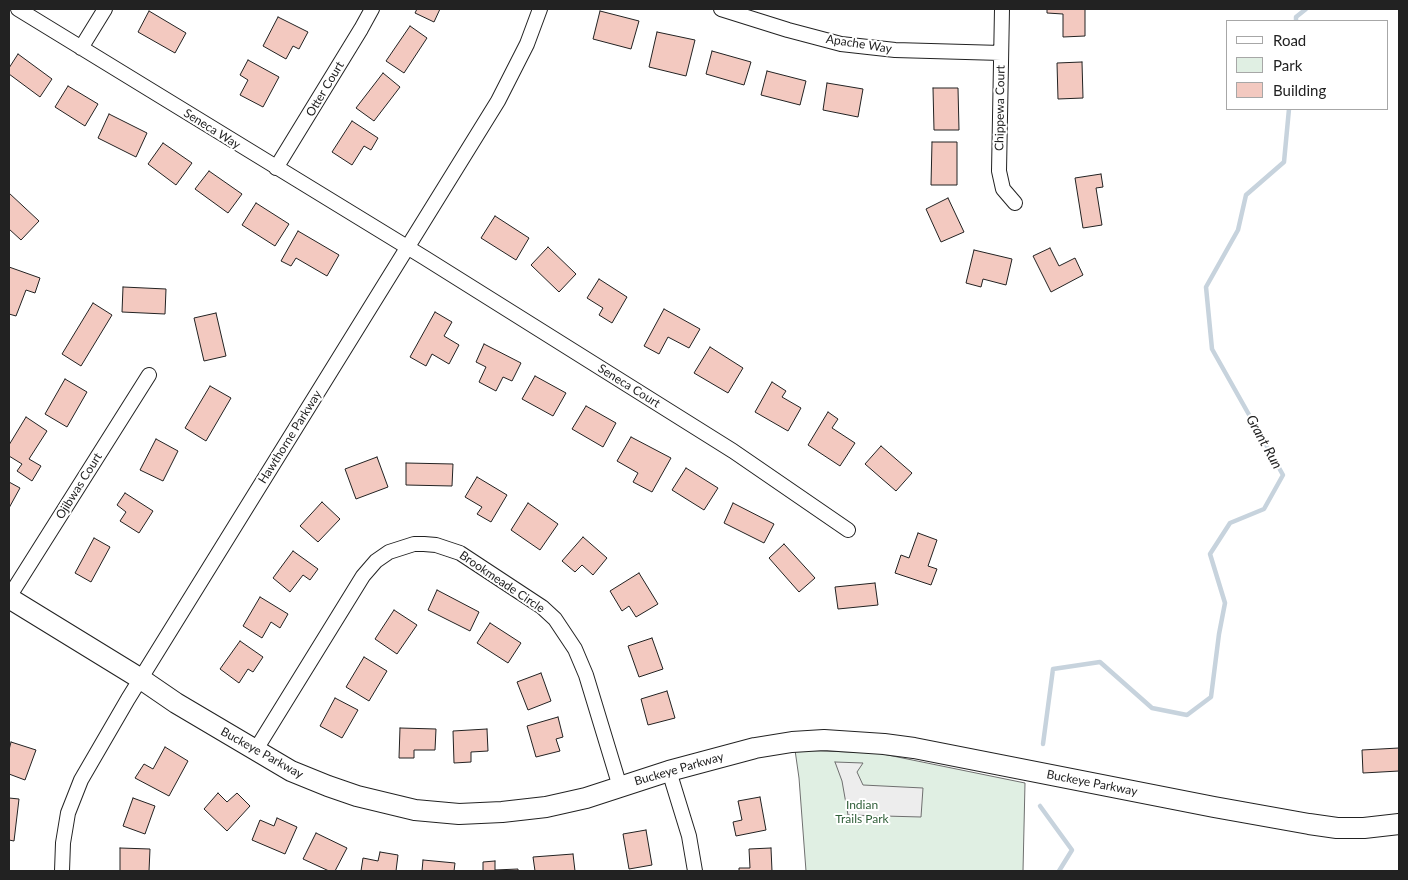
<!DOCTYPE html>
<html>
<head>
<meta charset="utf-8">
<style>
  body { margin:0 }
  #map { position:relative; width:1408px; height:880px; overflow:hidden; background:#fff; font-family:Lato,sans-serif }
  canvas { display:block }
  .frame { position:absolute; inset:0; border:10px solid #222; pointer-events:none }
  .legend { position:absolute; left:1226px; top:20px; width:162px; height:90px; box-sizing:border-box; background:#fff; border:1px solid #a7a7a7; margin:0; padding:6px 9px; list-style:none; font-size:15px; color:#222 }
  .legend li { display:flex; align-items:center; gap:10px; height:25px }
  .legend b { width:25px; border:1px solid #a7a7a7 }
</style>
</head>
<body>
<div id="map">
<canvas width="1408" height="880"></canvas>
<div class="frame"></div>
<ul class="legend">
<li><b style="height:6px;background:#fff"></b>Road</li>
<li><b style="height:14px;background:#e0efe3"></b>Park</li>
<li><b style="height:14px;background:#f3c9c0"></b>Building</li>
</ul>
</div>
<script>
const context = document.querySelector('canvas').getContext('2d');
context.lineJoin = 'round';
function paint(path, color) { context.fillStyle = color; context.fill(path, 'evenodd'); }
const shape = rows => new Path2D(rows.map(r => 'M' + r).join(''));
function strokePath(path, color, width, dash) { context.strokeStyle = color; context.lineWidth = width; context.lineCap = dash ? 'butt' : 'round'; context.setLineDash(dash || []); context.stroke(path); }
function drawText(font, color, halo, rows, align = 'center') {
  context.font = font + ' Lato,sans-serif'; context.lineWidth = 4; context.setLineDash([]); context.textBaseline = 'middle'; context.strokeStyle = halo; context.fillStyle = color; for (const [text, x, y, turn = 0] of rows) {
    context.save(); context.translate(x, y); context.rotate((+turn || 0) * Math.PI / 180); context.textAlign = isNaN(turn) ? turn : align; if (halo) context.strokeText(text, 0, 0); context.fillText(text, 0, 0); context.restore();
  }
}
const green = shape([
  [795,750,878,753,1025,783,1023,871,806,871,799,778,795,750]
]);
paint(green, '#e0efe3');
strokePath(green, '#6f6f6f', 1);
const parking = shape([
  [835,762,863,763,857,772,863,785,923,788,921,817,848,815,842,781,835,762]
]);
paint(parking, '#ededed');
strokePath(parking, '#6f6f6f', 1);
strokePath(shape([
  [1296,21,1296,17,1306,9],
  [1043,744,1053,669,1100,662,1152,708,1187,715,1211,697,1219,634,1225,603,1210,554,1230,523,1264,509,1283,475,1212,349,1206,287,1238,230,1246,195,1284,162,1289,109],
  [1040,806,1072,850,1059,871]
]), '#c7d3dd', 4.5);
const building = shape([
  [417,9,440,9,434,22,415,13,417,9],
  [1047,9,1085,9,1085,36,1063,37,1063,14,1047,13,1047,9],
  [149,11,186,33,175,53,138,32,149,11],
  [600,11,639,21,631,49,593,39,600,11],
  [278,17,308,32,299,49,293,46,286,59,263,46,278,17],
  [410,26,427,38,404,73,386,61,410,26],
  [657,32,695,40,686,76,649,67,657,32],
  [712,51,751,62,744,85,706,74,712,51],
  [18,54,52,79,40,97,9,74,9,68,18,54],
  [248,60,279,77,263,107,240,95,248,80,240,75,248,60],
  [1082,62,1083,98,1058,99,1057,63,1082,62],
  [767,71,806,81,800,105,761,95,767,71],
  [383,73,400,87,374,121,356,108,383,73],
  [827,83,863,89,858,117,823,110,827,83],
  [68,86,98,104,85,126,55,107,68,86],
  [933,88,958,88,959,130,934,130,933,88],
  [109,114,147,133,136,157,98,138,109,114],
  [352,121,378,138,371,150,364,146,352,165,332,152,352,121],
  [932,142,957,142,957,185,931,185,932,142],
  [163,143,192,163,176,185,148,164,163,143],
  [209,171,242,194,228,213,195,189,209,171],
  [1101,174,1103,187,1096,188,1102,225,1083,228,1075,178,1101,174],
  [9,193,39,221,21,240,9,229,9,193],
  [948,198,964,232,941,242,926,209,948,198],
  [256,203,289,224,275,246,242,225,256,203],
  [495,216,529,238,516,260,481,238,495,216],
  [298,231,339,255,327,276,296,258,291,266,281,261,298,231],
  [548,247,576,274,559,292,531,265,548,247],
  [1050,248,1059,266,1075,258,1083,275,1051,292,1033,256,1050,248],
  [974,250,1012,259,1006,285,983,279,981,287,966,283,974,250],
  [9,267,40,278,35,293,26,290,16,316,9,314,9,267],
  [599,279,627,297,612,323,599,315,603,308,587,298,599,279],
  [123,287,166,289,165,314,122,312,123,287],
  [93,303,112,315,81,366,62,354,93,303],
  [664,309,700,329,689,348,668,337,659,354,644,346,664,309],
  [435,312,452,322,444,336,459,345,449,364,432,354,426,366,410,357,435,312],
  [216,313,226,356,204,361,194,318,216,313],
  [484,344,521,363,512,381,503,377,496,391,479,382,486,367,476,362,484,344],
  [710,347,743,368,728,393,694,373,710,347],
  [535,376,566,393,553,416,522,399,535,376],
  [65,379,87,392,67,427,45,414,65,379],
  [772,382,786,391,782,397,801,408,788,431,755,412,772,382],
  [210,386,231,398,206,441,185,428,210,386],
  [586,406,616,423,603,447,572,429,586,406],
  [828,412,838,419,832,428,855,443,840,466,808,445,828,412],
  [26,417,47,431,29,459,41,466,32,481,17,471,22,464,9,456,9,445,26,417],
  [631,437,671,458,652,492,633,482,638,473,617,461,631,437],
  [156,439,178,451,163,481,140,470,156,439],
  [881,446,912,473,896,491,865,464,881,446],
  [377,457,388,487,356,499,345,469,377,457],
  [406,463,453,464,452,486,406,485,406,463],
  [686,468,718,488,704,510,672,490,686,468],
  [477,477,507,495,491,522,477,514,482,507,465,497,477,477],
  [9,482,20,488,9,508,9,482],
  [125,493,153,511,139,533,120,521,126,512,117,505,125,493],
  [322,502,340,519,318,542,300,526,322,502],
  [528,503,558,524,540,550,511,530,528,503],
  [733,503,774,524,764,543,724,523,733,503],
  [918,533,937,540,928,566,937,569,931,585,895,573,901,555,909,558,918,533],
  [583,537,607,558,593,575,582,565,575,572,562,561,583,537],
  [94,538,110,547,91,582,75,573,94,538],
  [784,544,815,578,799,592,769,558,784,544],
  [293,551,318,569,310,580,303,575,290,592,273,578,293,551],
  [639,573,658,604,636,617,629,606,622,611,610,591,639,573],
  [875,583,878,605,838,609,835,587,875,583],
  [437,590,479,612,470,631,428,610,437,590],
  [260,597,288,614,280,628,271,622,262,638,243,626,260,597],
  [394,610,417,625,397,654,375,639,394,610],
  [490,623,521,643,508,663,477,643,490,623],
  [652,638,663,669,639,677,628,646,652,638],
  [240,641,263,657,253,672,248,669,239,683,220,669,240,641],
  [364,657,387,671,369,701,346,687,364,657],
  [541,673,551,701,528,710,517,682,541,673],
  [667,691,675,718,648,725,641,699,667,691],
  [335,698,358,710,342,738,320,726,335,698],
  [558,717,563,737,556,739,560,751,536,757,527,726,558,717],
  [400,728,436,729,435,750,414,750,414,758,399,758,400,728],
  [487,729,488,751,471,752,471,762,454,763,453,731,487,729],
  [11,742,36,750,25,780,9,774,9,750,11,742],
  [165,747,188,761,169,796,135,778,144,764,153,769,165,747],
  [1399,748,1399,771,1363,773,1362,750,1399,748],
  [218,793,227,802,237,793,250,806,227,831,204,809,218,793],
  [760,797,766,830,736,836,733,822,742,820,738,801,760,797],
  [9,798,19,799,14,841,9,840,9,798],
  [133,798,155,806,145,834,123,826,133,798],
  [277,818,297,827,285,854,252,840,260,820,274,826,277,818],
  [646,830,652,865,629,869,623,834,646,830],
  [316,833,347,848,335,871,329,871,303,859,316,833],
  [120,848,150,849,149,871,120,871,120,848],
  [771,848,772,871,739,871,739,868,750,868,749,849,771,848],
  [380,852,398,855,396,871,361,871,363,858,378,861,380,852],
  [573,854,575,871,535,871,533,857,573,854],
  [423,860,455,863,454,871,422,871,423,860],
  [495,861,495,870,518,869,518,871,483,871,483,862,495,861]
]);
paint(building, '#f3c9c0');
strokePath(building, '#222', 1);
const street = shape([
  [18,9,425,258,733,451,848,530],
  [721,9,788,30,841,44,895,50,1001,53],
  [1002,9,999,171,1003,189,1015,203],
  [81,48,105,9],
  [276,168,361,29,372,9],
  [9,597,149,375],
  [255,751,363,576,376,561,389,552,414,544,424,544,436,545,460,553,542,607,555,619,575,649,586,675,620,787],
  [669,771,689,836,695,871],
  [62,871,63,843,68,813,81,780,128,699,498,101,527,44,540,9]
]);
const secondary = shape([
  [9,598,141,679,176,703,291,771,328,786,357,796,415,810,459,814,502,812,546,807,586,798,669,771,755,748,792,742,824,740,884,744,914,748,1214,807,1309,824,1337,828,1364,828,1399,824]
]);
strokePath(street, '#222', 16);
strokePath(secondary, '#222', 22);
strokePath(street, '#fff', 14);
strokePath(secondary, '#fff', 20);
drawText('12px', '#222', '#fff', [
  ["Apache Way",859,44,9],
  ["Otter Court",325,89,-59],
  ["Chippewa Court",1000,108,-89],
  ["Seneca Way",212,129,32],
  ["Seneca Court",629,386,32],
  ["Hawthorne Parkway",290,437,-58],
  ["Ojibwas Court",79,486,-58],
  ["Brookmeade Circle",502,582,34],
  ["Buckeye Parkway",262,753,29],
  ["Buckeye Parkway",679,769,-16],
  ["Buckeye Parkway",1092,783,11]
]);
drawText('12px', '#2f5e38', '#fff', [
  ["Indian",862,805],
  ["Trails Park",862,819]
]);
drawText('italic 14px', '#222', '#fff', [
  ["Grant Run",1264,442,61]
]);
</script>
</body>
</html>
